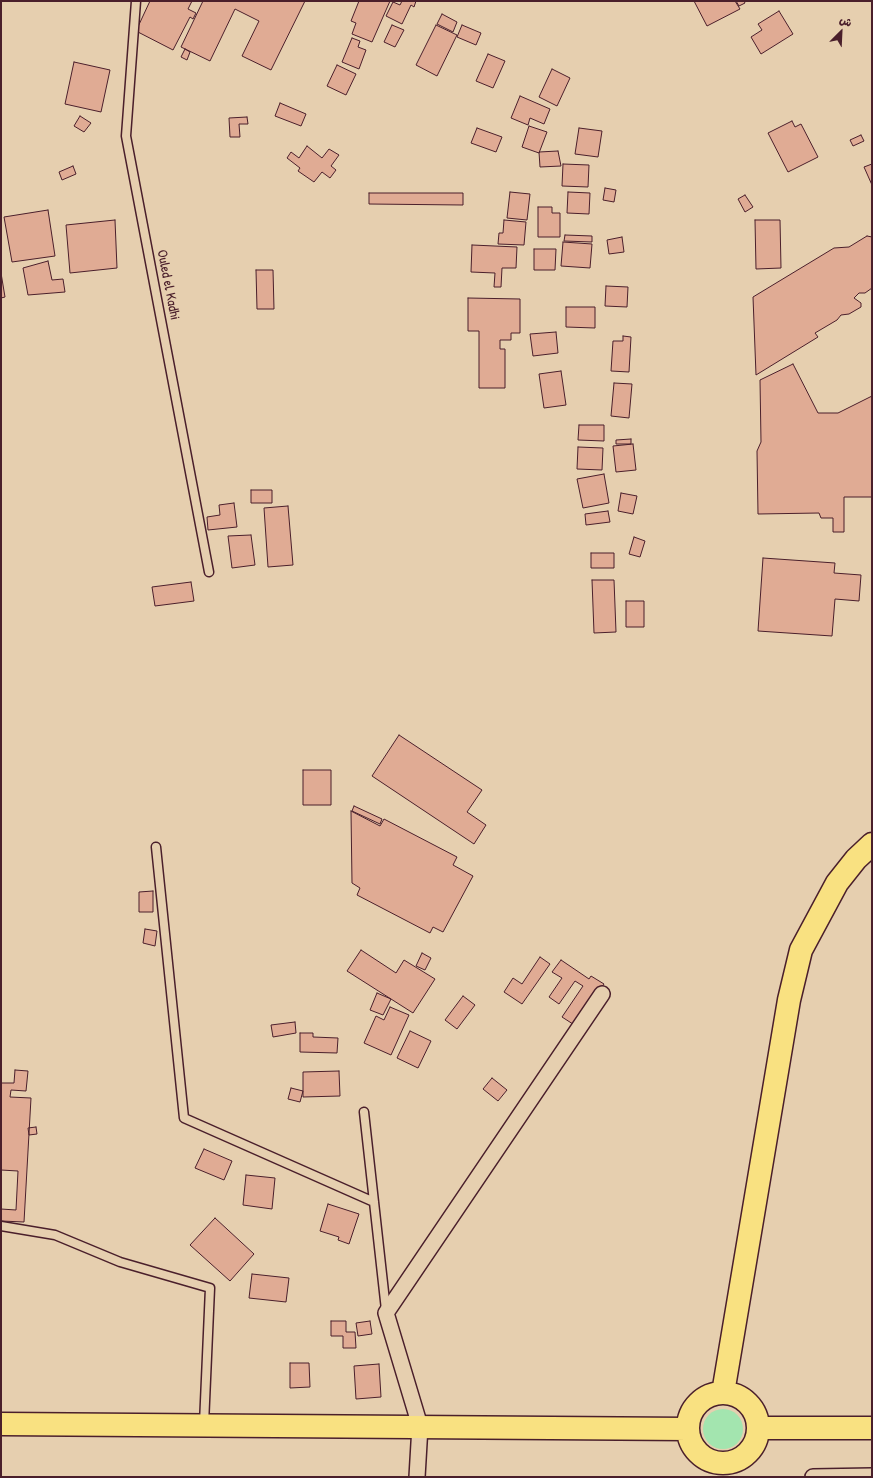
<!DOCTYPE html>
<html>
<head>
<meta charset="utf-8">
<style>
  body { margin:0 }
  #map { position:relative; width:873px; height:1478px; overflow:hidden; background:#e6cfaf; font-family:"Patrick Hand","Playpen Sans Arabic",sans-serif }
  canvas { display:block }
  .frame { position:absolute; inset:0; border:2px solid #4a1f2b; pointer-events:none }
  .north { position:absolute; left:821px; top:12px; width:40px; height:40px; -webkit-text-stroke:3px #e6cfaf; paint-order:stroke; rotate:24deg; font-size:11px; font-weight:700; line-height:16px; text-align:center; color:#4a1f2b }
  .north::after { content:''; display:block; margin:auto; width:14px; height:18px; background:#4a1f2b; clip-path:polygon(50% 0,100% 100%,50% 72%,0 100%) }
</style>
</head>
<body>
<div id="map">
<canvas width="873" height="1478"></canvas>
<div class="frame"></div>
<div class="north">ش</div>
</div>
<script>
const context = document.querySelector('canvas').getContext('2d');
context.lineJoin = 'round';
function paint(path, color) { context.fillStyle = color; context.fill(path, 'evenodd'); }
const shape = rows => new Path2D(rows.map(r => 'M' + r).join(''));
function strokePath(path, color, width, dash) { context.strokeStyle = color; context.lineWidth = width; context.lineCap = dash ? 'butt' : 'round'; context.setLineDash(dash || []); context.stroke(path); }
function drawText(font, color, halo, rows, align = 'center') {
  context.font = font + ' "Patrick Hand",sans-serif'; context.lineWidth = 3; context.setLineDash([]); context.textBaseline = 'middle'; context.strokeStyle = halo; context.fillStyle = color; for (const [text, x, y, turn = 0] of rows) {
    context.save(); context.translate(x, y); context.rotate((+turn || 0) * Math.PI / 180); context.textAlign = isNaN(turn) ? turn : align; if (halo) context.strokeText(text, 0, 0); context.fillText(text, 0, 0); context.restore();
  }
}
paint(shape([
  '703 1429a20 20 0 1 1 40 0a20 20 0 1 1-40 0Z'
]), '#a3e5af');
const building = shape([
  [150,1,192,1,188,9,196,13,193,19,190,17,173,50,136,31,150,1],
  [203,1,305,1,271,70,242,56,259,21,235,9,210,61,181,47,203,1],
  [359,1,390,1,372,42,352,34,356,23,351,21,359,1],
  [402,1,416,1,414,7,411,5,402,24,386,16,393,2,400,5,402,1],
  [694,1,735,1,740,9,707,26,694,1],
  [736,1,744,1,745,3,739,6,736,1],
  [779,11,793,34,761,54,751,37,762,30,758,24,779,11],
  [442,14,457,22,453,32,437,24,442,14],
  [392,25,404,30,395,47,384,42,392,25],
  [436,25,457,35,437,76,416,65,436,25],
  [462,25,481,33,476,45,457,37,462,25],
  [352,38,360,41,358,47,366,50,359,69,342,62,352,38],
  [185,49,190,52,187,60,181,57,185,49],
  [488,54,505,61,493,88,476,81,488,54],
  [74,62,110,70,101,112,65,104,74,62],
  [337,65,356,74,346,95,327,86,337,65],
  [552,69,570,78,557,106,539,97,552,69],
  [520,96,550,109,544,124,530,118,528,125,511,118,520,96],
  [280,103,306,114,301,126,275,116,280,103],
  [80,116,91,123,84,132,74,126,80,116],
  [247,117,248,124,239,124,240,137,230,137,229,118,247,117],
  [792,121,795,127,801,124,818,157,788,172,768,133,792,121],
  [529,126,547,132,539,153,522,147,529,126],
  [477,128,502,137,496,152,471,143,477,128],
  [579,128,602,131,598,157,575,154,579,128],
  [861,135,864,141,853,146,850,140,861,135],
  [307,146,322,158,329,149,339,155,331,166,336,170,330,178,322,172,314,182,298,171,300,168,287,158,291,152,299,158,307,146],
  [558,151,561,166,540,167,539,152,558,151],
  [563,164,589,165,588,187,562,186,563,164],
  [872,164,872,185,864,167,872,164],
  [73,166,76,174,62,180,59,172,73,166],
  [605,188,616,190,614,202,603,200,605,188],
  [510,192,530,194,527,220,507,218,510,192],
  [568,192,590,193,589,214,567,213,568,192],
  [369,193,463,193,463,205,369,204,369,193],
  [745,195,753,207,745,212,738,199,745,195],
  [538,207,552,207,552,213,560,213,560,237,538,237,538,207],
  [48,210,55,256,12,262,4,217,48,210],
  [115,220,117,268,70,273,66,225,115,220],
  [504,220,526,222,524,245,498,244,499,233,503,233,504,220],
  [755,220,780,220,781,268,756,269,755,220],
  [565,235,592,236,592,242,564,241,565,235],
  [867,236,872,237,872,288,865,293,859,293,854,298,861,303,861,307,849,314,841,315,837,320,815,333,818,337,756,375,753,297,834,248,849,247,867,236],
  [622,237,624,252,609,254,607,240,622,237],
  [563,242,592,244,590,268,561,266,563,242],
  [472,245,517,247,516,268,502,268,501,287,494,287,495,273,471,272,472,245],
  [534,249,556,249,555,270,534,270,534,249],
  [48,261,52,280,63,279,65,292,28,295,23,268,48,261],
  [256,270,273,270,274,309,257,309,256,270],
  [1,273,5,297,1,298,1,273],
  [606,286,628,287,627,307,605,306,606,286],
  [468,298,520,299,520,333,511,333,511,340,500,340,500,349,505,349,505,388,479,388,479,331,468,331,468,298],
  [566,307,595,307,595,328,566,327,566,307],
  [556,332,558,353,533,356,530,334,556,332],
  [623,336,631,337,629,372,611,371,613,341,623,341,623,336],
  [793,364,818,413,838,413,872,396,872,497,844,497,844,532,833,532,833,518,821,518,819,513,758,514,757,451,761,442,760,380,793,364],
  [561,371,566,405,544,408,539,374,561,371],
  [614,383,632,384,629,418,611,416,614,383],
  [579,425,604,425,604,441,578,440,579,425],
  [631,439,631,444,616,444,616,440,631,439],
  [633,444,636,470,616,472,613,446,633,444],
  [578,447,603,448,602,470,577,469,578,447],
  [604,474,609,503,583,508,577,479,604,474],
  [251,490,272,490,272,503,251,503,251,490],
  [621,493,637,496,633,514,618,511,621,493],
  [234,503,237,527,208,530,207,517,220,515,219,505,234,503],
  [288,506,293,565,268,567,264,508,288,506],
  [608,511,610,522,586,525,585,514,608,511],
  [251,535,255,565,232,568,228,536,251,535],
  [634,537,645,541,640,557,629,554,634,537],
  [591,553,614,553,614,568,591,568,591,553],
  [763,558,835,563,834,573,861,575,859,601,835,599,832,636,758,631,763,558],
  [592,580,614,580,616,632,594,633,592,580],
  [191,582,194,601,155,606,152,587,191,582],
  [626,601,644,601,644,627,626,627,626,601],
  [399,735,482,790,467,812,486,825,474,844,372,776,399,735],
  [303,770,331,770,331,805,303,805,303,770],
  [354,806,382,819,380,824,352,811,354,806],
  [351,811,380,826,384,819,457,857,453,865,473,876,443,932,433,927,430,933,357,895,360,888,352,883,351,811],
  [153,891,153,912,139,912,139,892,153,891],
  [145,929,157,931,155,946,143,943,145,929],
  [361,950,396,973,404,960,435,979,413,1013,347,971,361,950],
  [422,953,431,958,425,970,416,966,422,953],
  [540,957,550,964,522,1004,504,992,513,978,522,984,540,957],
  [561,960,589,979,591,976,604,984,576,1026,562,1017,583,986,575,981,559,1004,549,997,562,978,552,972,561,960],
  [377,993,391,999,383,1015,370,1010,377,993],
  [463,996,475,1005,457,1029,445,1020,463,996],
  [390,1007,409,1015,391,1055,364,1043,376,1016,384,1020,390,1007],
  [295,1022,296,1033,273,1037,271,1025,295,1022],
  [410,1031,431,1041,418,1068,397,1058,410,1031],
  [300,1033,313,1033,313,1037,338,1038,337,1053,300,1052,300,1033],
  [15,1070,28,1071,26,1091,11,1090,10,1097,31,1098,24,1222,1,1221,1,1209,16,1210,18,1171,1,1170,1,1083,14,1083,15,1070],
  [339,1071,340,1096,303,1097,303,1072,339,1071],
  [492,1078,507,1090,498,1101,483,1089,492,1078],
  [291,1088,303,1091,300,1102,288,1099,291,1088],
  [36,1127,37,1134,29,1135,28,1128,36,1127],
  [204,1149,232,1161,224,1180,195,1168,204,1149],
  [246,1175,275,1178,272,1209,243,1205,246,1175],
  [328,1204,359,1214,349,1244,338,1240,339,1237,320,1231,328,1204],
  [215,1218,254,1254,230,1281,190,1245,215,1218],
  [252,1274,289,1278,286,1302,249,1298,252,1274],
  [331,1321,346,1321,346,1332,355,1332,356,1348,343,1348,343,1336,331,1336,331,1321],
  [370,1321,372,1334,358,1336,356,1323,370,1321],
  [290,1363,309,1363,310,1387,290,1388,290,1363],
  [379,1364,381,1397,356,1399,354,1366,379,1364]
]);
paint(building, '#e0ab94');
strokePath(building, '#4a1f2b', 1);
const service = shape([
  [136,1,126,136,209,572],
  [156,847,184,1118,374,1202],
  [364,1112,386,1310],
  [1,1226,55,1235,120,1262,210,1288,204,1424]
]);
const minor = shape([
  [417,1477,420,1426,386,1313,602,994],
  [813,1477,872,1476]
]);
const primary = shape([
  '688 1428a35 35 0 1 1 70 0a35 35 0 1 1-70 0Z',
  [723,1393,789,1000,801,950,837,883,856,859,872,844],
  [1,1424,688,1429],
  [759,1428,872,1428]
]);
strokePath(service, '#4a1f2b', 11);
strokePath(minor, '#4a1f2b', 18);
strokePath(primary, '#4a1f2b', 25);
strokePath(service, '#e6cfaf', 8);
strokePath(minor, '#e6cfaf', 15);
strokePath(primary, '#f9e181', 22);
drawText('14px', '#4a1f2b', '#e6cfaf', [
  ["Ouled el Kadhi",168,285,79]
]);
</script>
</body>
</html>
